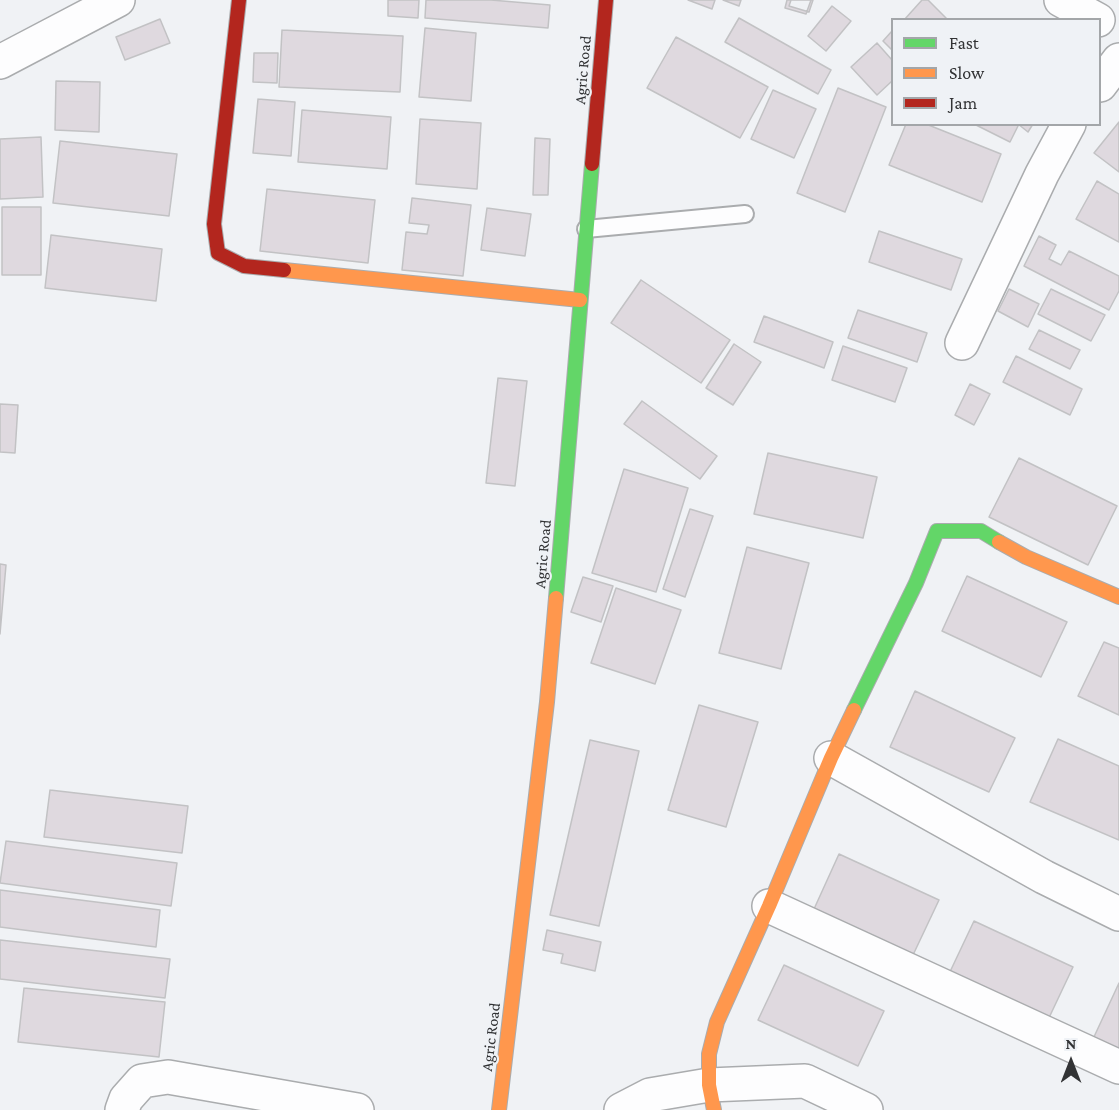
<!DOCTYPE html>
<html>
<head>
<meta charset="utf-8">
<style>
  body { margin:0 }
  #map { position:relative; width:1119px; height:1110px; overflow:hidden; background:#f0f2f5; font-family:"Crimson Pro",serif }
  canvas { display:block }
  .legend { position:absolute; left:891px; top:18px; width:210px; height:108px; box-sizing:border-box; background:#eff2f6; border:2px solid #a3a6a9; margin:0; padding:8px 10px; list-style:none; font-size:18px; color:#323335 }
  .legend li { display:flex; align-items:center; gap:12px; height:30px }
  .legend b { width:30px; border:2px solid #a3a6a9 }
  .north { position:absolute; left:1041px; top:1032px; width:60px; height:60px; -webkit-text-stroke:4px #eff2f6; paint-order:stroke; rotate:0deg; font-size:16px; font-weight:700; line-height:24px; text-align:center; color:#323335 }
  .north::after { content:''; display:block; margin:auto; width:21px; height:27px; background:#323335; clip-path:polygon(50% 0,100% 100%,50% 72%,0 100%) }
</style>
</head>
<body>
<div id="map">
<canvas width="1119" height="1110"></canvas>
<ul class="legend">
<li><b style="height:8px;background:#63d668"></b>Fast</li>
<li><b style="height:8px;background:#ff974d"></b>Slow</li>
<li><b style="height:8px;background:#b3261e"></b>Jam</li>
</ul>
<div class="north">N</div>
</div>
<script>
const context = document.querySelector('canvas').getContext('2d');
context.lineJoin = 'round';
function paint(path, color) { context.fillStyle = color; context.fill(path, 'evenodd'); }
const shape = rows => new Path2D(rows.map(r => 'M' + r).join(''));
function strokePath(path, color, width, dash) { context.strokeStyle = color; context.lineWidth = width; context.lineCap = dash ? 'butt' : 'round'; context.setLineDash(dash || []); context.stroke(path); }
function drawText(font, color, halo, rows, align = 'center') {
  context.font = font + ' "Crimson Pro",serif'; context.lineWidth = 4.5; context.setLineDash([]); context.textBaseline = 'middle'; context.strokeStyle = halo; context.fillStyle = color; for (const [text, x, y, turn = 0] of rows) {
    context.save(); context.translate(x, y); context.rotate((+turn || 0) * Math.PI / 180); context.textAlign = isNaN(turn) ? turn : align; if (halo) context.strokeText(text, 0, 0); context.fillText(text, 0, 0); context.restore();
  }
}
const building = shape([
  [388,0,419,0,418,18,388,16,388,0],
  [426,0,491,0,550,5,548,28,425,18,426,0],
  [688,0,715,0,712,9,688,0],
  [723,0,741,0,739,6,723,0],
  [787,0,811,0,806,14,785,8,787,0],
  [791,0,813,0,809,12,789,6,791,0],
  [922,0,928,0,948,20,904,20,922,0],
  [832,6,851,21,826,51,808,36,832,6],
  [739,18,831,70,818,94,725,42,739,18],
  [160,19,170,43,125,60,116,37,160,19],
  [425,28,476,33,471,101,419,97,425,28],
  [282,30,403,36,400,92,279,87,282,30],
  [892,31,892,50,883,41,892,31],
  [676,37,768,87,740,138,647,88,676,37],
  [877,43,892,60,892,81,877,95,851,67,877,43],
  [254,53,278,53,277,83,253,82,254,53],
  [56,81,100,82,99,132,55,130,56,81],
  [838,88,886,107,845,212,797,193,838,88],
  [773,90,816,109,794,158,751,139,773,90],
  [258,99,295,102,291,156,253,153,258,99],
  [302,110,391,117,387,169,298,162,302,110],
  [420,119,481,123,477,189,416,184,420,119],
  [1119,122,1119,172,1094,153,1119,122],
  [906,124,926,124,1001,154,982,202,889,165,906,124],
  [974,124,1015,124,1018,126,1010,142,974,124],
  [1018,124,1033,124,1028,132,1018,124],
  [41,137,43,197,0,199,0,139,41,137],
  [535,138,550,139,548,195,533,195,535,138],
  [60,141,177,154,169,216,53,203,60,141],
  [1097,181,1119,194,1119,242,1076,219,1097,181],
  [267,189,375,200,368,263,260,251,267,189],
  [412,198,471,205,463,276,402,270,406,232,427,234,429,225,409,223,412,198],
  [2,207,41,207,41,275,2,275,2,207],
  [487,208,531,214,525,256,481,250,487,208],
  [879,231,962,259,951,290,869,262,879,231],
  [51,235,162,249,156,301,45,288,51,235],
  [1039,236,1056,245,1049,259,1061,265,1069,251,1119,276,1119,291,1109,310,1024,266,1039,236],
  [641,280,730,340,701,383,611,323,641,280],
  [1009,289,1039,304,1028,327,998,311,1009,289],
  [1051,289,1105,315,1091,341,1038,314,1051,289],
  [858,310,927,333,917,362,848,338,858,310],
  [764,316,833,342,824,368,754,342,764,316],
  [1039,330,1080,350,1070,369,1029,349,1039,330],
  [734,344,761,362,733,405,706,388,734,344],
  [843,346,907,368,895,402,832,380,843,346],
  [1016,356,1082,389,1070,415,1003,382,1016,356],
  [498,378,527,381,515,486,486,483,498,378],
  [970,384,990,394,974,425,955,415,970,384],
  [642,401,717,456,700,479,624,424,642,401],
  [0,404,18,405,15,453,0,452,0,404],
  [768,453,877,477,863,538,754,514,768,453],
  [1019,458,1117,506,1088,565,989,517,1019,458],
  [624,469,688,488,656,592,592,573,624,469],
  [690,509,713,516,685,597,663,589,690,509],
  [747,547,809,563,781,669,719,653,747,547],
  [0,564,6,565,0,634,0,564],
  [967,576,1067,622,1041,677,942,631,967,576],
  [583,577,613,586,601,622,571,612,583,577],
  [616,588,681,610,655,684,591,663,616,588],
  [1104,642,1119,648,1119,715,1078,696,1104,642],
  [915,691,1015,738,989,792,890,747,915,691],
  [699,705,758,722,726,827,668,810,699,705],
  [1058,739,1119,766,1119,840,1030,802,1058,739],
  [590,740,639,751,599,926,550,915,590,740],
  [50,790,188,806,182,853,44,837,50,790],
  [6,841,177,863,171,906,0,883,6,841],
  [839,854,939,900,913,955,814,909,839,854],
  [0,890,160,910,156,947,0,927,0,890],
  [974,921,1073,967,1047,1022,948,976,974,921],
  [547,930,601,942,595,971,561,963,563,954,543,950,547,930],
  [0,940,170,959,165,998,0,979,0,940],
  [784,965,884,1011,858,1066,758,1020,784,965],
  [1119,983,1119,1051,1093,1039,1119,983],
  [24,988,165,1002,159,1057,18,1042,24,988]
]);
paint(building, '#dfd9df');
strokePath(building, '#c2c2c4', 1.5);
const lane = shape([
  [586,229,745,214]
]);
const street = shape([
  [1061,0,1098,20],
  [0,62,118,0],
  [1100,85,1119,60],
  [962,343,1042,174,1069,124],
  [831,758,1044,877,1119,914],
  [769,906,1119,1067],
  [122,1110,126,1099,142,1081,168,1077,357,1110],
  [621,1110,650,1095,709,1085,805,1081,866,1110]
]);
const fast = shape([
  [556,598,592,164],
  [854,710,916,583,937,531,981,531,999,542]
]);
const slow = shape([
  [284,270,580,300],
  [999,542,1026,557,1119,597],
  [499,1110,547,702,556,598],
  [714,1110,709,1085,709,1054,717,1022,769,906,831,758,854,710]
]);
const jam = shape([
  [239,0,214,224,218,253,244,266,284,270],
  [592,164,606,0]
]);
strokePath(lane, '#aaacae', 20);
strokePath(street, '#aaacae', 36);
strokePath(fast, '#aaacae', 16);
strokePath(slow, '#aaacae', 16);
strokePath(jam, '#aaacae', 16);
strokePath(lane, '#fdfdfe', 16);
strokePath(street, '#fdfdfe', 33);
strokePath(fast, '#63d668', 14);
strokePath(slow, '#ff974d', 14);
strokePath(jam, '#b3261e', 14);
drawText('16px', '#323335', '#eff2f6', [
  ["Agric Road",583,70,-85],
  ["Agric Road",543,554,-85],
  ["Agric Road",491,1037,-83]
]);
</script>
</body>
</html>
